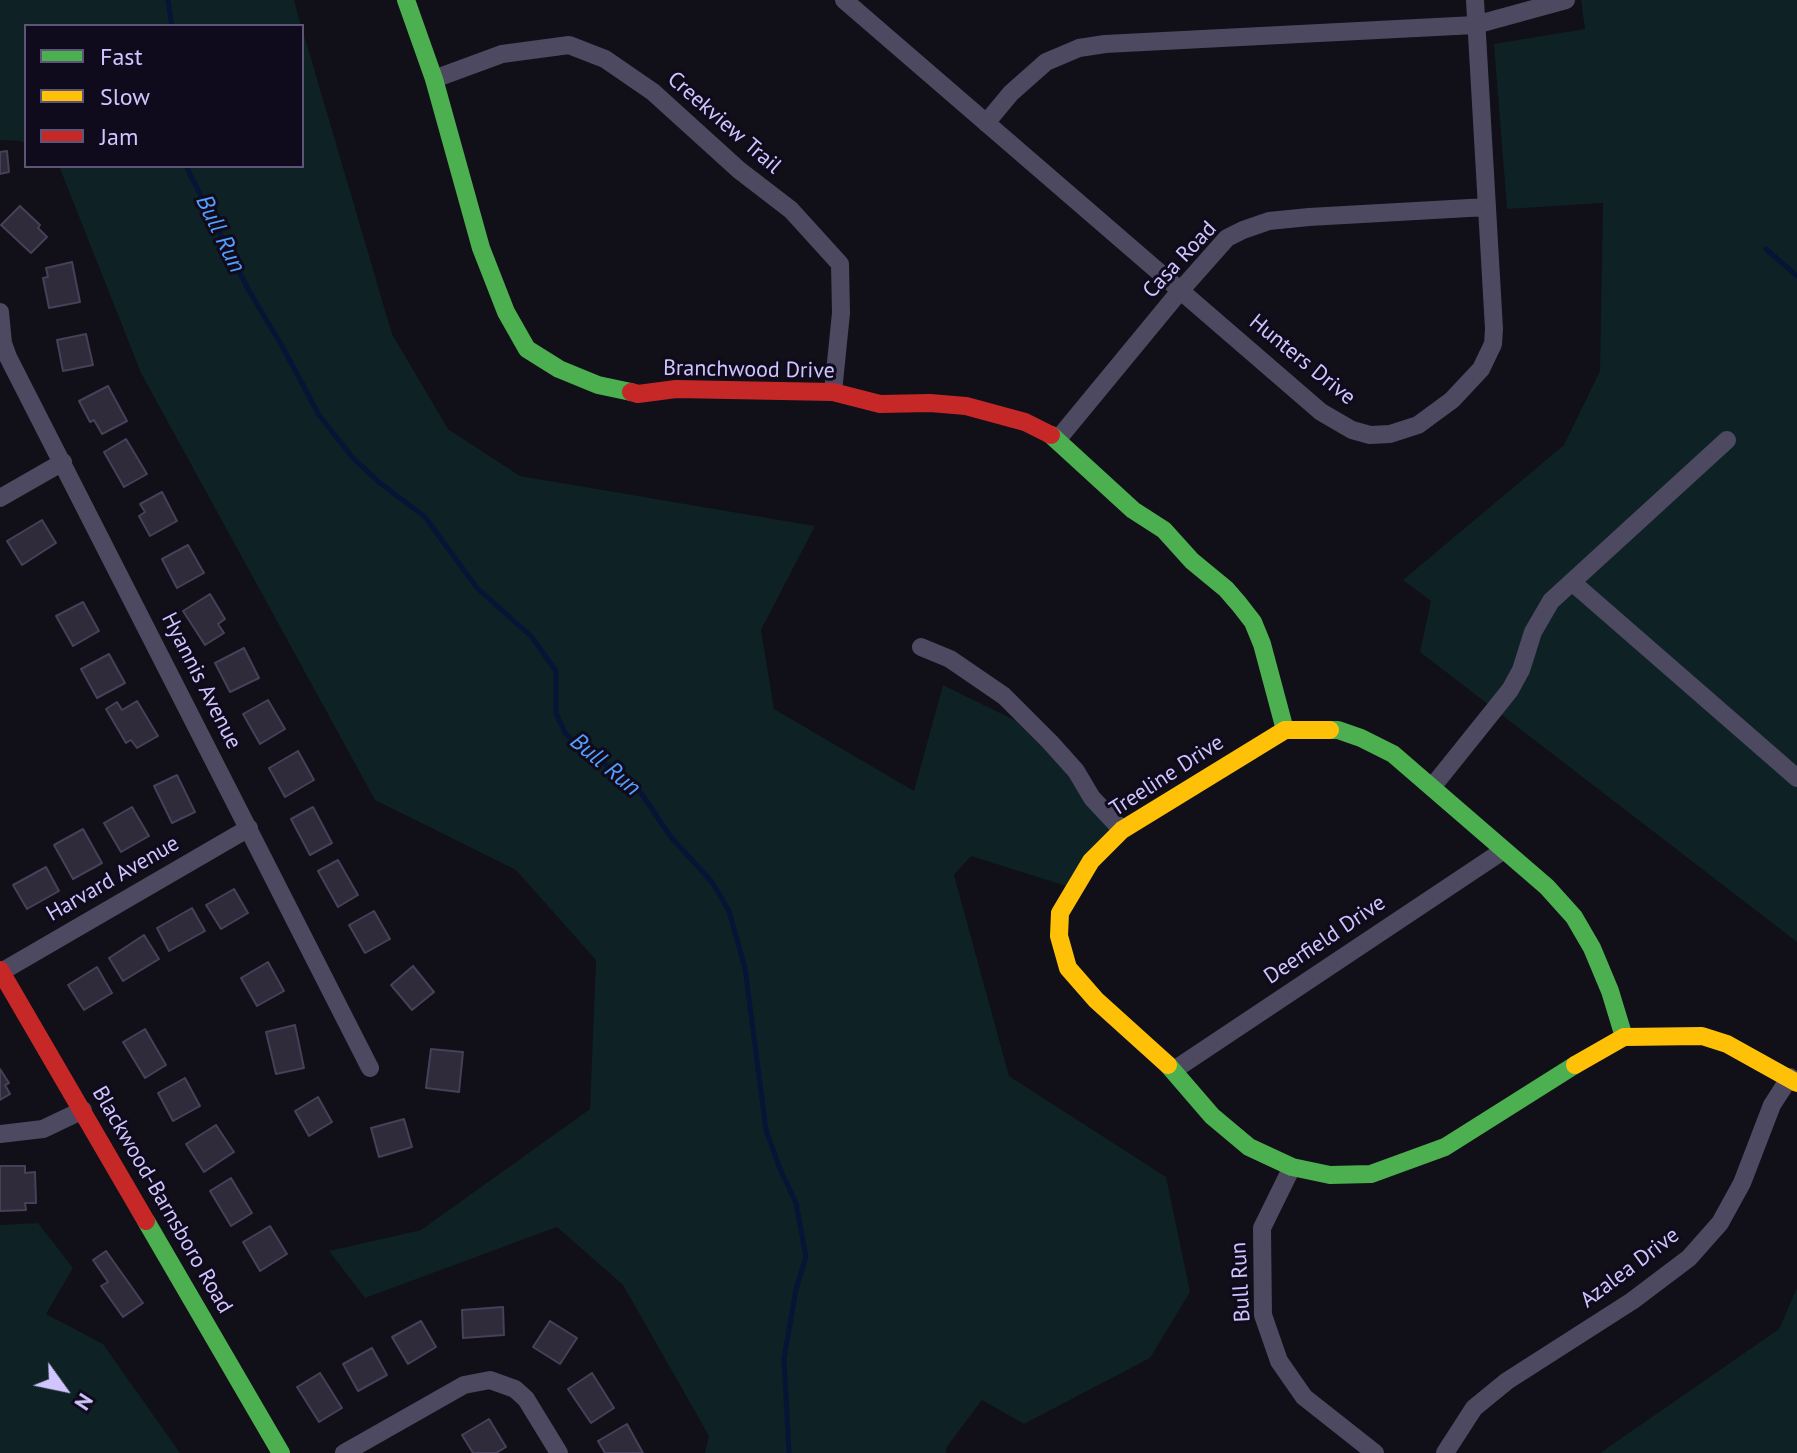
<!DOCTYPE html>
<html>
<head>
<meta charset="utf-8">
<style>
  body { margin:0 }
  #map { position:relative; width:1797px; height:1453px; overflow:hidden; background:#110f18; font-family:"PT Sans",sans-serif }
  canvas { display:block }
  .legend { position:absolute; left:24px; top:24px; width:280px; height:144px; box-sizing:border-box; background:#0f0b1c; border:2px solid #5d5577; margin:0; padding:10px 14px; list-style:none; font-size:24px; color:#d1c5ff }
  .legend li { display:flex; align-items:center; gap:16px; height:40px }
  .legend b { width:40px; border:2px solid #5d5577 }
  .north { position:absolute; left:24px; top:1349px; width:80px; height:80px; -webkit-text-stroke:6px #0f0b1c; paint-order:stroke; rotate:123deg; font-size:22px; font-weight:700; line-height:32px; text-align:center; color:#d1c5ff }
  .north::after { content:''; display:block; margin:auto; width:28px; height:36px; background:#d1c5ff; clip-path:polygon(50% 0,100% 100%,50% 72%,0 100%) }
</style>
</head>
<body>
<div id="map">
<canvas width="1797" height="1453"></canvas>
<ul class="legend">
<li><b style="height:10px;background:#4caf50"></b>Fast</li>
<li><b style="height:10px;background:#ffc107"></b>Slow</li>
<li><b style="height:10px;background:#c62828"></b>Jam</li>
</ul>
<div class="north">N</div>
</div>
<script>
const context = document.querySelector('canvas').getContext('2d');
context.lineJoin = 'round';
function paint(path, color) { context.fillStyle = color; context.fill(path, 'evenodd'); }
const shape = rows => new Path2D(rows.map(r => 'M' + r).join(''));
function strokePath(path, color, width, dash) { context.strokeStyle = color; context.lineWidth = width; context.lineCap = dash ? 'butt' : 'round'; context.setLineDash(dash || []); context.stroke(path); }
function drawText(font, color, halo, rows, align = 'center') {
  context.font = font + ' "PT Sans",sans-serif'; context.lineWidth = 6; context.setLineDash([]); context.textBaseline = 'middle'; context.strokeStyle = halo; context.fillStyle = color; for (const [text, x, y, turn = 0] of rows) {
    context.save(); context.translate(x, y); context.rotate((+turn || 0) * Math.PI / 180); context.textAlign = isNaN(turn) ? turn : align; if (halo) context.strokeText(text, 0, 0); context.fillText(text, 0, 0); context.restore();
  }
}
paint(shape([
  [0,0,294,0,301,26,26,26,26,144,21,141,0,140],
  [1581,0,1797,0,1797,942,1420,652,1431,601,1403,580,1564,445,1600,371,1603,203,1507,209,1494,44,1585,29],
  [302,28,392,334,448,429,520,476,815,526,761,630,774,709,914,791,943,685,1053,739,1117,828,1066,886,971,856,954,875,1009,1076,1166,1177,1190,1292,1150,1358,1024,1424,982,1400,946,1448,946,1453,705,1453,709,1436,623,1285,557,1227,365,1298,329,1251,421,1230,590,1109,596,960,516,870,375,800,141,373,59,166,302,166],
  [38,1223,73,1268,46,1314,103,1344,180,1453,0,1453,0,1225],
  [1797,1288,1797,1453,1600,1453,1779,1329]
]), '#0e2124');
strokePath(shape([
  [168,0,172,26],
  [186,166,248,289,282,346,319,415,353,458,380,483,425,517,477,588,532,637,556,671,556,713,565,733,581,749,623,776,641,793,670,836,712,882,729,911,745,968,766,1130,780,1169,796,1203,806,1257,796,1289,784,1359,789,1453],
  [1766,249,1797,276]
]), '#081435', 5);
const building = shape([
  [7,151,9,172,0,174,0,152,7,151],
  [20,206,40,225,38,228,47,237,31,253,1,225,20,206],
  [72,262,80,302,49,308,43,278,48,277,46,268,72,262],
  [86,334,93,365,63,371,57,340,86,334],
  [108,386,127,421,102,434,94,420,90,422,79,401,108,386],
  [126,439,147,474,124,487,104,452,126,439],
  [162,492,177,521,150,536,139,516,145,512,140,504,162,492],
  [42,520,56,543,22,565,7,541,42,520],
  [188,545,204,573,177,588,162,559,188,545],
  [210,594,225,619,218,624,224,633,205,645,183,611,210,594],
  [83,602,99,631,73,646,56,616,83,602],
  [244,648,259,678,230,692,215,663,244,648],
  [109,654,125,683,97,698,81,669,109,654],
  [268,700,285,729,260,744,243,714,268,700],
  [137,701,158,736,137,748,131,740,126,743,106,709,117,702,122,710,137,701],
  [298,751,314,780,285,797,269,768,298,751],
  [177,775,195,812,172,823,154,786,177,775],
  [132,807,149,836,121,852,104,823,132,807],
  [313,807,332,843,310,855,291,819,313,807],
  [83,829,102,863,73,879,54,845,83,829],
  [338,860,358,895,338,907,318,871,338,860],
  [46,867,59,891,27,909,13,885,46,867],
  [234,889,248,913,221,929,206,905,234,889],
  [192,908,205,931,169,951,157,928,192,908],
  [374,911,390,939,365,953,349,925,374,911],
  [144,935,159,959,123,981,109,958,144,935],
  [268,962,284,991,257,1006,241,978,268,962],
  [413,966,434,992,412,1010,391,985,413,966],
  [97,967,112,993,84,1010,68,985,97,967],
  [295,1025,304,1068,276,1074,266,1032,295,1025],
  [145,1029,166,1065,145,1078,123,1042,145,1029],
  [431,1049,463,1052,459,1092,426,1088,431,1049],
  [0,1069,9,1083,5,1085,10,1094,0,1100,0,1069],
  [185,1078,200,1106,173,1121,158,1093,185,1078],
  [318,1097,332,1122,309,1136,295,1111,318,1097],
  [404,1119,412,1147,379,1157,371,1128,404,1119],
  [216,1125,234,1152,204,1172,186,1144,216,1125],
  [0,1166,25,1166,25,1173,35,1172,36,1203,25,1203,26,1210,0,1211,0,1166],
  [231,1178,252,1213,231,1226,210,1191,231,1178],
  [270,1226,287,1254,260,1271,243,1242,270,1226],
  [106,1251,143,1303,123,1317,101,1286,108,1282,93,1260,106,1251],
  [503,1307,504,1335,463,1338,462,1310,503,1307],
  [421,1321,436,1347,408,1364,392,1337,421,1321],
  [550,1321,577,1338,560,1364,533,1347,550,1321],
  [372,1348,387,1375,358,1391,343,1364,372,1348],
  [320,1373,342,1408,319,1422,297,1387,320,1373],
  [592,1373,614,1408,591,1423,568,1389,592,1373],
  [489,1419,506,1447,496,1453,473,1453,462,1435,489,1419],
  [627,1424,643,1453,605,1453,598,1441,627,1424]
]);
paint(building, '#2f2b3b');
strokePath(building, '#464058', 2);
strokePath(shape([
  [844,0,1321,412,1352,430,1370,435,1390,434,1418,425,1452,400,1481,369,1493,344,1494,329,1475,0],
  [434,79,502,54,569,45,605,59,653,92,739,170,791,210,840,264,841,313,833,392],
  [986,123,1011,93,1046,62,1079,48,1105,44,1475,25,1566,0],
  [0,312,3,343,8,357,370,1068],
  [1058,439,1180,291,1227,238,1243,230,1269,221,1309,217,1487,207],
  [0,498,63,462],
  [1572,582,1797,778],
  [921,647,950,659,1004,696,1050,742,1076,771,1092,798,1122,830],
  [1433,786,1510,690,1521,670,1533,632,1551,601,1727,440],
  [1,972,249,828],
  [1174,1070,1504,850],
  [0,1134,43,1129,83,1110],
  [1292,1167,1262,1228,1263,1315,1279,1361,1304,1397,1375,1453],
  [344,1453,464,1385,490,1380,515,1389,526,1399,559,1453],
  [1445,1453,1474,1408,1507,1381,1632,1301,1689,1258,1720,1223,1742,1183,1772,1105,1790,1077]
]), '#4d4961', 18);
strokePath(shape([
  [406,0,434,79,481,248,506,312,527,349,559,369,598,385,631,392],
  [1051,435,1133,510,1164,530,1192,561,1226,589,1239,604,1253,622,1262,644,1285,730],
  [1330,730,1338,730,1361,738,1393,754,1547,887,1574,917,1592,948,1610,991,1624,1037],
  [1168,1065,1212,1116,1249,1147,1292,1167,1330,1175,1371,1174,1445,1147,1575,1065],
  [146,1221,281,1453]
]), '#4caf50', 18);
strokePath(shape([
  [1168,1065,1096,1000,1068,968,1059,936,1060,913,1091,861,1122,830,1285,730,1330,730],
  [1575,1065,1624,1037,1702,1036,1727,1044,1797,1083]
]), '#ffc107', 18);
strokePath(shape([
  [631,392,638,394,676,389,833,392,880,404,930,403,966,406,1025,422,1051,435],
  [0,970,146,1221]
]), '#c62828', 18);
drawText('22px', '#d1c5ff', '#0f0b1c', [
  ["Creekview Trail",724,123,41],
  ["Casa Road",1180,260,-47],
  ["Hunters Drive",1302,360,39],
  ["Branchwood Drive",749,370,1],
  ["Hyannis Avenue",201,681,63],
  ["Treeline Drive",1167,776,-33],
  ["Harvard Avenue",113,879,-30],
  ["Deerfield Drive",1325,940,-34],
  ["Blackwood-Barnsboro Road",162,1200,60],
  ["Azalea Drive",1630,1268,-37],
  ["Bull Run",1241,1282,-93]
]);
drawText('italic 24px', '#539fff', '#0f0b1c', [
  ["Bull Run",220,234,64],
  ["Bull Run",605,765,40]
]);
</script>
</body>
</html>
